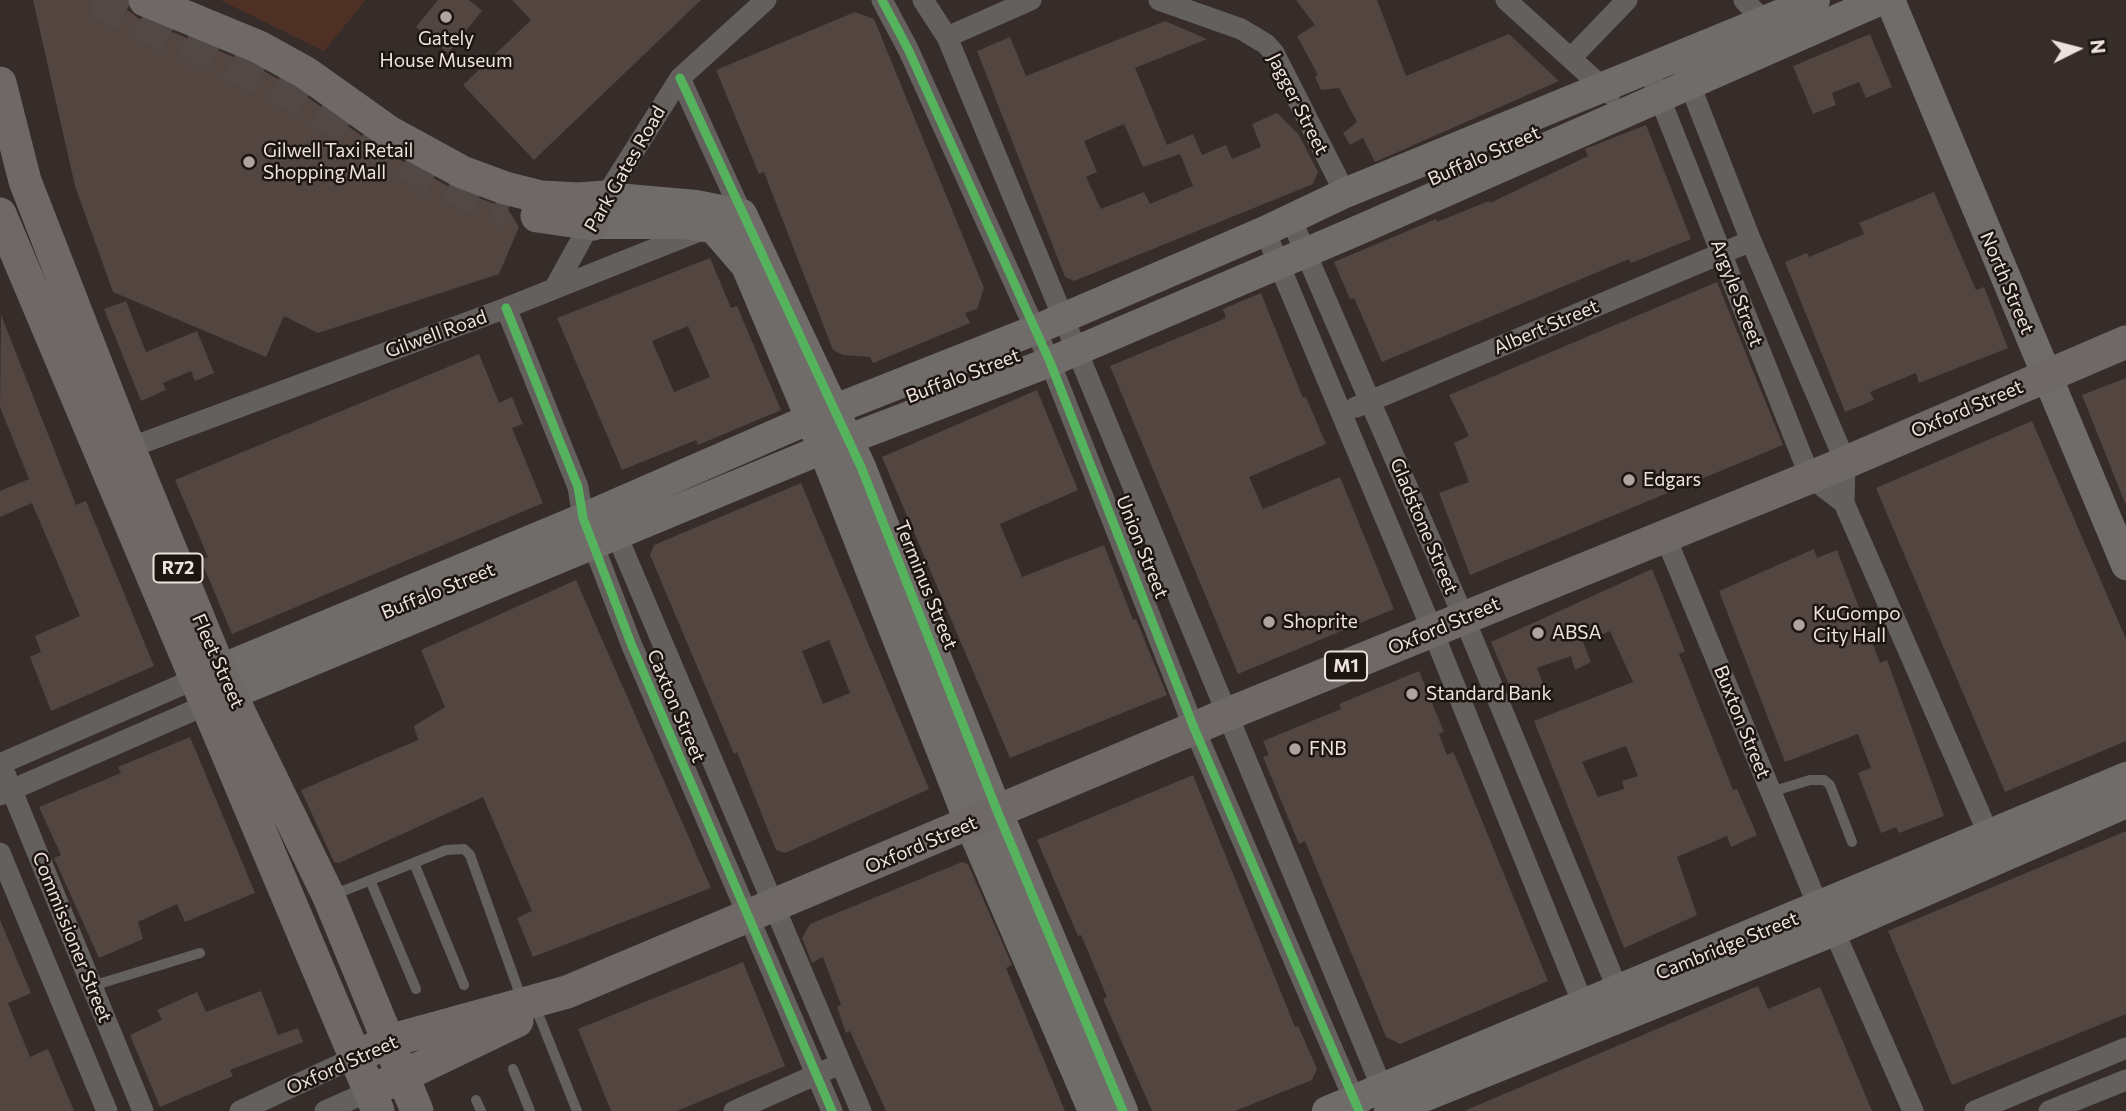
<!DOCTYPE html>
<html>
<head>
<meta charset="utf-8">
<style>
  body { margin:0 }
  #map { position:relative; width:2126px; height:1111px; overflow:hidden; background:#362d2a; font-family:Commissioner,sans-serif }
  canvas { display:block }
  .north { position:absolute; left:2042px; top:14px; width:70px; height:70px; -webkit-text-stroke:5px #1d1512; paint-order:stroke; rotate:84deg; font-size:19px; font-weight:700; line-height:28px; text-align:center; color:#eee2dd }
  .north::after { content:''; display:block; margin:auto; width:24px; height:32px; background:#eee2dd; clip-path:polygon(50% 0,100% 100%,50% 72%,0 100%) }
</style>
</head>
<body>
<div id="map">
<canvas width="2126" height="1111"></canvas>
<div class="north">N</div>
</div>
<script>
const context = document.querySelector('canvas').getContext('2d');
context.lineJoin = 'round';
function paint(path, color) { context.fillStyle = color; context.fill(path, 'evenodd'); }
const shape = rows => new Path2D(rows.map(r => 'M' + r).join(''));
function strokePath(path, color, width, dash) { context.strokeStyle = color; context.lineWidth = width; context.lineCap = dash ? 'butt' : 'round'; context.setLineDash(dash || []); context.stroke(path); }
function drawText(font, color, halo, rows, align = 'center') {
  context.font = font + ' Commissioner,sans-serif'; context.lineWidth = 5; context.setLineDash([]); context.textBaseline = 'middle'; context.strokeStyle = halo; context.fillStyle = color; for (const [text, x, y, turn = 0] of rows) {
    context.save(); context.translate(x, y); context.rotate((+turn || 0) * Math.PI / 180); context.textAlign = isNaN(turn) ? turn : align; if (halo) context.strokeText(text, 0, 0); context.fillText(text, 0, 0); context.restore();
  }
}
paint(shape([
  [220,0,366,0,324,51]
]), '#4f3025');
paint(shape([
  [33,0,100,0,129,11,138,18,251,64,296,89,380,149,453,189,507,208,519,227,499,274,318,333,284,316,266,357,113,292,75,186],
  [438,0,469,0,482,11,448,53,416,27],
  [512,0,701,0,534,160,463,85,531,20],
  [1296,0,1377,0,1406,76,1509,34,1559,81,1375,162,1363,138,1350,145,1343,133,1357,122,1339,88,1321,90,1315,77,1318,75,1297,36,1315,25],
  [855,12,874,19,984,288,977,309,965,313,970,323,873,363,870,357,843,355,833,350,764,172,759,174,716,70],
  [1165,21,1207,39,1135,68,1167,145,1193,134,1202,155,1226,145,1232,159,1261,147,1252,124,1277,113,1299,135,1318,172,1313,184,1074,281,1065,277,977,51,1010,37,1026,76],
  [1124,124,1143,167,1180,154,1193,186,1150,204,1144,192,1101,209,1086,177,1097,172,1084,141],
  [1870,34,1892,87,1866,98,1859,82,1832,93,1836,105,1813,114,1793,66],
  [1646,125,1691,239,1631,263,1629,259,1382,362,1354,298,1350,299,1334,262,1436,219,1437,222,1489,201,1490,203,1588,156,1585,149],
  [1934,192,1976,290,1984,287,2008,348,1919,383,1916,373,1870,392,1874,400,1845,412,1785,262,1807,253,1809,257,1864,234,1859,223],
  [710,258,731,308,737,306,781,410,698,445,696,440,622,470,557,318],
  [688,326,710,377,674,392,652,341],
  [1717,282,1783,445,1470,575,1439,493,1469,482,1454,443,1469,436,1449,395],
  [1261,293,1303,398,1306,397,1326,444,1249,477,1263,509,1340,477,1394,609,1238,674,1110,366,1226,318,1223,309],
  [126,301,146,352,197,331,214,373,195,381,191,371,163,383,166,390,141,401,104,309],
  [1,315,76,505,86,501,154,666,51,711,30,657,41,652,35,636,80,616,32,503,0,517,0,491,29,479,0,407],
  [479,354,499,403,512,397,523,424,512,428,543,503,232,634,201,560,208,557,175,480],
  [2126,378,2126,503,2125,503,2082,395],
  [1037,390,1078,490,1000,524,1022,577,1104,545,1133,620,1136,619,1167,695,1010,758,882,457],
  [2032,421,2126,639,2126,741,2005,792,1876,488],
  [801,483,929,789,785,853,776,850,737,752,734,754,650,555,654,545],
  [829,640,850,693,823,704,802,651],
  [1814,549,1817,558,1837,550,1880,663,1887,660,1944,816,1899,833,1896,827,1881,833,1858,773,1871,768,1858,734,1785,762,1719,591],
  [1652,569,1685,651,1679,654,1733,790,1737,789,1757,835,1731,847,1727,836,1677,857,1697,915,1624,948,1534,721,1633,682,1610,631,1583,642,1591,662,1575,670,1571,656,1537,668,1544,686,1515,699,1491,642],
  [1626,746,1638,776,1622,781,1624,789,1598,797,1582,762],
  [576,580,711,888,533,957,517,918,532,911,483,797,339,863,334,862,301,790,418,740,414,726,445,707,421,650],
  [1419,671,1444,732,1439,734,1447,755,1453,752,1457,760,1548,981,1400,1044,1386,1037,1305,841,1299,844,1263,757,1269,755,1263,741,1341,709,1339,704],
  [190,737,255,893,185,922,177,904,138,922,143,939,99,958,54,858,61,855,39,807,121,773,118,767],
  [1193,775,1295,1027,1298,1026,1317,1069,1312,1080,1235,1111,1152,1111,1103,999,1107,997,1081,935,1078,936,1037,840],
  [2126,831,2126,1014,1952,1085,1888,931],
  [962,862,968,864,1012,965,1006,968,1065,1111,886,1111,850,1031,846,1033,837,1007,841,1005,823,957,812,963,802,938,810,924],
  [0,920,31,993,8,1003,30,1057,48,1049,74,1111,0,1111],
  [743,962,785,1066,677,1111,611,1111,578,1029],
  [1758,986,1768,1009,1820,987,1872,1111,1464,1111],
  [261,991,278,1035,298,1028,303,1042,230,1070,233,1076,160,1107,130,1035,162,1020,157,1010,197,992,206,1012]
]), '#534540');
strokePath(shape([
  [95,0,288,92,441,184,508,210]
]), '#524845', 33, [33, 17]);
strokePath(shape([
  [1771,792,1810,780,1824,780,1830,785,1852,842],
  [414,863,464,985],
  [370,880,416,989],
  [333,895,446,850,464,849,470,855,522,1000],
  [92,986,200,953],
  [537,1011,577,1111],
  [513,1069,530,1111],
  [476,1100,481,1111]
]), '#64605e', 10);
strokePath(shape([
  [882,0,908,49,1050,362,1194,728,1359,1111],
  [923,0,947,37,1387,1100],
  [1159,0,1241,29,1266,44,1274,53,1345,193],
  [1506,0,1610,94],
  [1744,0,1771,29],
  [947,37,1031,0],
  [1572,57,1627,0],
  [1679,57,1751,241,1845,461,1844,503,1989,835],
  [1655,86,1810,477,1844,503],
  [1291,219,1464,618,1618,990],
  [1265,231,1433,632,1583,1004],
  [554,289,605,197,680,78,766,0],
  [506,308,578,487,583,518,632,646,832,1111],
  [1356,407,1751,241],
  [129,448,506,308,742,214,680,78],
  [612,524,861,1111],
  [1665,536,1819,908],
  [0,764,195,679],
  [1,764,143,1111],
  [0,795,206,705],
  [0,853,107,1111],
  [1834,931,1913,1111],
  [240,1111,356,1057],
  [325,1111,370,1091],
  [734,1111,831,1068],
  [1975,1111,2126,1048],
  [2049,1111,2126,1080]
]), '#64605e', 21);
strokePath(shape([
  [1890,0,2126,565],
  [605,197,696,205,742,214,861,467,998,813,1123,1111],
  [593,224,681,224,713,228,746,266,823,449,970,824,1093,1111],
  [199,678,583,518,810,419,1035,330,1265,231,1345,193,1815,0],
  [211,703,823,449,1050,362,1361,229,1881,0],
  [1327,1111,2126,777],
  [1389,1111,1834,931,2126,803]
]), '#706c69', 30);
strokePath(shape([
  [145,0,259,47,306,73,389,132,462,172,505,188,541,197,578,199,605,197],
  [0,83,25,181,129,448,225,683,329,897,417,1111],
  [0,214,378,1111],
  [537,216,593,224],
  [356,1057,389,1041,567,992,1228,714,1828,470,2126,342],
  [386,1084,517,1021]
]), '#6e6966', 33);
strokePath(shape([
  [882,0,908,49,1050,362,1194,728,1359,1111],
  [680,78,861,467,998,813,1123,1111],
  [506,308,578,487,583,518,632,646,832,1111]
]), '#56b35d', 9);
for (const [x, y, r, color] of [
  [446,17,7,"#aea39e"],
  [249,162,7,"#aea39e"],
  [1629,480,7,"#aea39e"],
  [1269,622,7,"#aea39e"],
  [1799,625,7,"#aea39e"],
  [1538,633,7,"#aea39e"],
  [1412,694,7,"#aea39e"],
  [1295,749,7,"#aea39e"]
]) { const dot = new Path2D(); dot.arc(x, y, r, 0, 2 * Math.PI); context.fillStyle = color; context.fill(dot); strokePath(dot, '#1d1512', 2.5); }
for (const [x, y, w] of [
  [178,568,49],
  [1346,666,42]
]) { const box = new Path2D(); box.roundRect(x - w / 2, y - 14.5, w, 29, 5); context.fillStyle = '#1d1512'; context.fill(box); strokePath(box, '#eee2dd', 2); }
drawText('bold 18px', '#eee2dd', null, [
  ["R72",178,568],
  ["M1",1346,666]
]);
drawText('19px', '#eee2dd', '#1d1512', [
  ["Gately",446,39,"center"],
  ["House Museum",446,61,"center"],
  ["Gilwell Taxi Retail",263,151],
  ["Shopping Mall",263,173],
  ["Edgars",1643,480],
  ["KuGompo",1813,614],
  ["City Hall",1813,636],
  ["Shoprite",1283,622],
  ["ABSA",1552,633],
  ["Standard Bank",1426,694],
  ["FNB",1309,749]
], 'left');
drawText('19px', '#eee2dd', '#1d1512', [
  ["Jagger Street",1298,104,63],
  ["Buffalo Street",1484,156,-24],
  ["Park Gates Road",625,169,-60],
  ["North Street",2007,283,67],
  ["Argyle Street",1737,293,69],
  ["Albert Street",1546,327,-23],
  ["Gilwell Road",436,334,-20],
  ["Buffalo Street",963,376,-21],
  ["Oxford Street",1967,409,-23],
  ["Gladstone Street",1424,526,67],
  ["Union Street",1142,547,68],
  ["Terminus Street",926,585,68],
  ["Buffalo Street",438,591,-22],
  ["Oxford Street",1444,626,-23],
  ["Fleet Street",218,661,66],
  ["Caxton Street",676,706,67],
  ["Buxton Street",1742,722,68],
  ["Oxford Street",921,845,-23],
  ["Commissioner Street",72,937,68],
  ["Cambridge Street",1727,946,-22],
  ["Oxford Street",342,1065,-24]
]);
</script>
</body>
</html>
